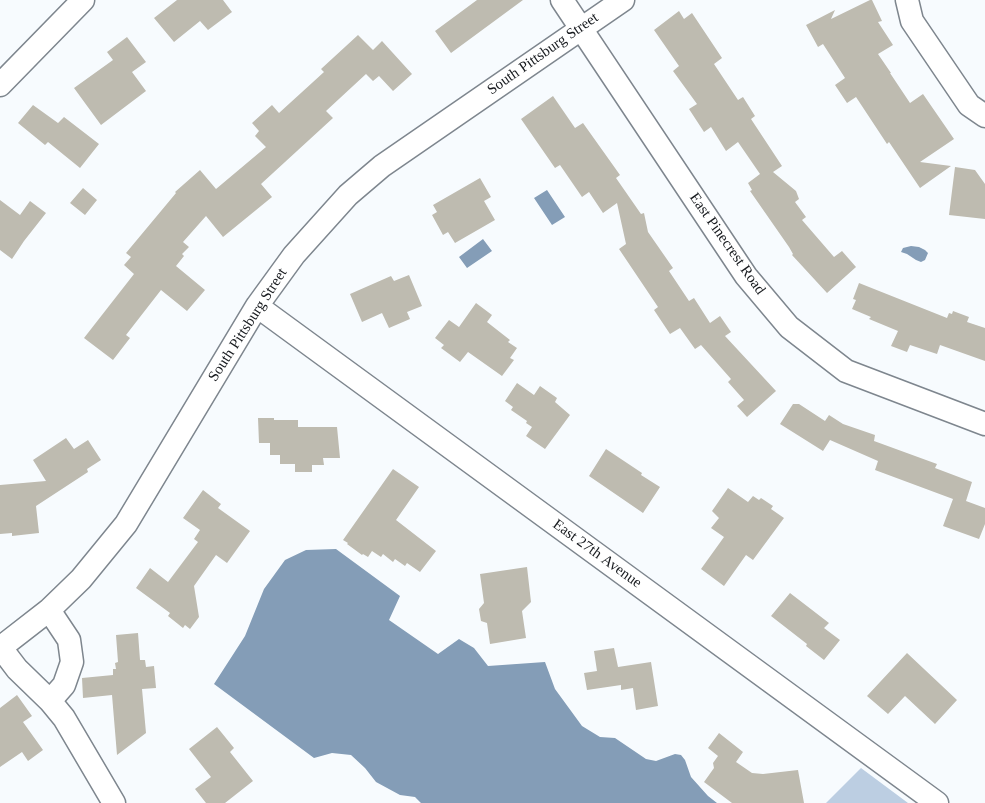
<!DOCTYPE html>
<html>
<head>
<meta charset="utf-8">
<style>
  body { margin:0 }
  canvas { display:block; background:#f7fbfe }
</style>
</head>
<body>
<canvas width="985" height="803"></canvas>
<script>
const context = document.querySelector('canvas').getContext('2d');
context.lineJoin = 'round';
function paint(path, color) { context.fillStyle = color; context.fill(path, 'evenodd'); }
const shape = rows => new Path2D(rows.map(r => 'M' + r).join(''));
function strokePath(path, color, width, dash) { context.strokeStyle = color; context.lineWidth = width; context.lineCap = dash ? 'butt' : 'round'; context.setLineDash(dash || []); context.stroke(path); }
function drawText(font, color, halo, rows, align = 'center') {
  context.font = font + ' Georgia,serif'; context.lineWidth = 4; context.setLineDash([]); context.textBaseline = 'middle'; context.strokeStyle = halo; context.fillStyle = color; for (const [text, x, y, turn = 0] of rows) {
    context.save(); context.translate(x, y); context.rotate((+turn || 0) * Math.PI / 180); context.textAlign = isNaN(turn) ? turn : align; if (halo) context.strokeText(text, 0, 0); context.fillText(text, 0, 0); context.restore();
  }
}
paint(shape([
  [861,768,908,803,826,803]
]), '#bccee2');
paint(shape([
  [547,190,565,217,552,225,534,198],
  [483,239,492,251,467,268,459,257],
  [911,246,919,247,925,250,928,253,925,260,921,262,916,260,907,254,901,252,903,248],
  [336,549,400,596,389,620,438,654,459,639,474,648,488,666,545,662,555,689,582,726,600,737,615,738,646,759,656,761,675,754,681,755,685,760,691,777,708,796,717,803,421,803,415,797,400,795,376,782,365,768,351,755,332,753,314,758,214,684,245,636,264,589,285,560,306,550]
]), '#849db7');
paint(shape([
  [177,0,223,0,232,12,208,30,200,21,174,42,154,18],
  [477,0,523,0,451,53,435,31],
  [870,0,872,0,882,21,878,22,893,45,878,54,891,73,890,73,910,103,923,94,954,139,920,162,951,166,920,188,889,142,887,144,856,97,847,103,835,85,845,78,823,44,818,47,806,25,835,10,831,19],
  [679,11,684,19,692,13,722,58,714,64,738,100,743,97,755,116,751,119,782,166,773,172,796,191,799,199,795,202,806,217,802,220,834,257,842,251,856,267,827,293,792,255,793,254,789,247,750,191,752,190,748,183,760,174,738,142,726,151,711,127,704,132,689,109,697,104,673,71,679,66,654,30],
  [358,35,373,50,382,41,412,74,393,91,379,76,373,81,366,74,326,111,333,118,261,184,272,197,223,237,206,216,183,242,189,247,182,254,184,256,176,266,205,290,187,311,161,290,126,335,130,338,113,360,84,338,134,274,124,265,131,257,126,253,176,193,175,192,200,170,216,189,266,147,255,136,259,131,252,123,272,105,279,113,324,72,321,69],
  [127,37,146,62,132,72,146,91,101,125,74,88,113,60,107,52],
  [553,96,575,128,583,123,620,175,616,178,641,214,644,213,648,232,673,268,669,271,689,301,694,298,710,323,720,316,731,332,725,336,776,391,747,417,737,406,744,400,728,382,731,379,701,345,695,349,680,328,670,334,654,310,658,307,619,249,626,244,617,203,603,213,589,192,582,197,560,165,555,168,521,119],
  [33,105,58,123,64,117,99,144,80,168,48,142,45,145,18,123],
  [955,167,975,170,985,184,985,219,949,215],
  [480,178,491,197,484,201,495,220,455,243,448,232,443,235,432,215,437,212,433,205],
  [83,188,97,200,85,215,70,203],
  [0,200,20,215,30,201,46,213,24,241,12,259,0,250],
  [409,275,422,306,407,312,410,319,389,328,382,313,362,322,350,294,391,276,394,281],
  [859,283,947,318,949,313,952,314,953,311,969,317,967,322,985,328,985,361,940,345,937,354,910,345,907,352,891,346,898,331,869,319,871,317,852,309,856,300,853,299],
  [476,303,492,315,487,322,510,340,508,342,517,348,510,358,514,360,502,376,468,352,460,362,441,348,444,345,435,338,449,320,459,327],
  [517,383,534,395,540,386,557,398,555,402,570,415,545,449,526,436,532,427,526,423,527,421,511,410,513,407,505,401],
  [793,404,799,404,825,421,829,415,843,424,875,435,874,441,937,464,935,468,972,482,966,501,985,508,985,524,979,539,943,526,953,499,875,470,878,461,830,440,823,451,780,424],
  [258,418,274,418,274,420,298,420,298,427,337,427,340,458,323,458,324,465,312,465,312,472,295,472,295,464,280,464,280,455,270,455,270,443,259,443],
  [66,438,74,449,88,440,101,460,87,469,88,472,36,506,39,533,12,536,12,533,0,534,0,485,46,481,33,460],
  [606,449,642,473,641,475,660,487,643,513,589,476],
  [393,469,419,487,396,520,436,551,420,572,407,563,405,566,395,559,393,562,383,554,381,557,372,551,368,557,363,554,362,555,347,544,348,543,343,540],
  [728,488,748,502,753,496,759,500,761,498,773,506,771,509,784,518,753,560,746,555,724,586,701,569,724,537,711,528,719,518,712,511],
  [203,490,221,504,218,508,250,531,227,563,216,555,194,586,199,617,190,629,185,625,183,628,168,616,170,613,136,588,150,568,168,582,198,542,194,539,200,530,183,518],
  [527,567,531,602,522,611,526,638,490,644,487,623,481,621,479,609,484,603,480,574],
  [790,593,829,623,824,628,840,640,824,660,806,646,807,644,771,616],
  [138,633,140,660,145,660,146,667,154,666,156,688,142,689,146,733,117,755,112,695,83,698,82,678,113,675,113,669,116,669,115,663,118,662,116,635],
  [614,648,618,667,651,662,658,706,636,710,633,688,621,690,621,685,587,690,584,673,597,671,594,651],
  [907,653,957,700,935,724,905,696,888,714,867,696],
  [17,695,32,716,23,722,43,750,28,761,22,752,0,767,0,708],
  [217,727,234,748,230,752,253,781,225,803,206,803,195,789,211,777,189,749],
  [719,733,743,752,736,762,752,773,763,774,798,770,804,803,732,803,704,782,714,768,713,763,718,756,708,748]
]), '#bebbb0');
const minor = shape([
  [562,0,746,276,789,327,846,371,985,424],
  [907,0,912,21,969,105,985,116],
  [0,85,83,0],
  [257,306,937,803],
  [49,610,69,640,72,662,64,685,50,701],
  [0,648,49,610,81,579,126,524,257,306,294,255,348,195,382,166,623,0],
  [1,648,17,669,50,701,64,718,114,803]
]);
strokePath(minor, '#7e868e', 25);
strokePath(minor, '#fff', 22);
drawText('15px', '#171a1e', '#fff', [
  ["South Pittsburg Street",543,54,-35],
  ["East Pinecrest Road",727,244,55],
  ["South Pittsburg Street",248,325,-57],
  ["East 27th Avenue",597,554,36]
]);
</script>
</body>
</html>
